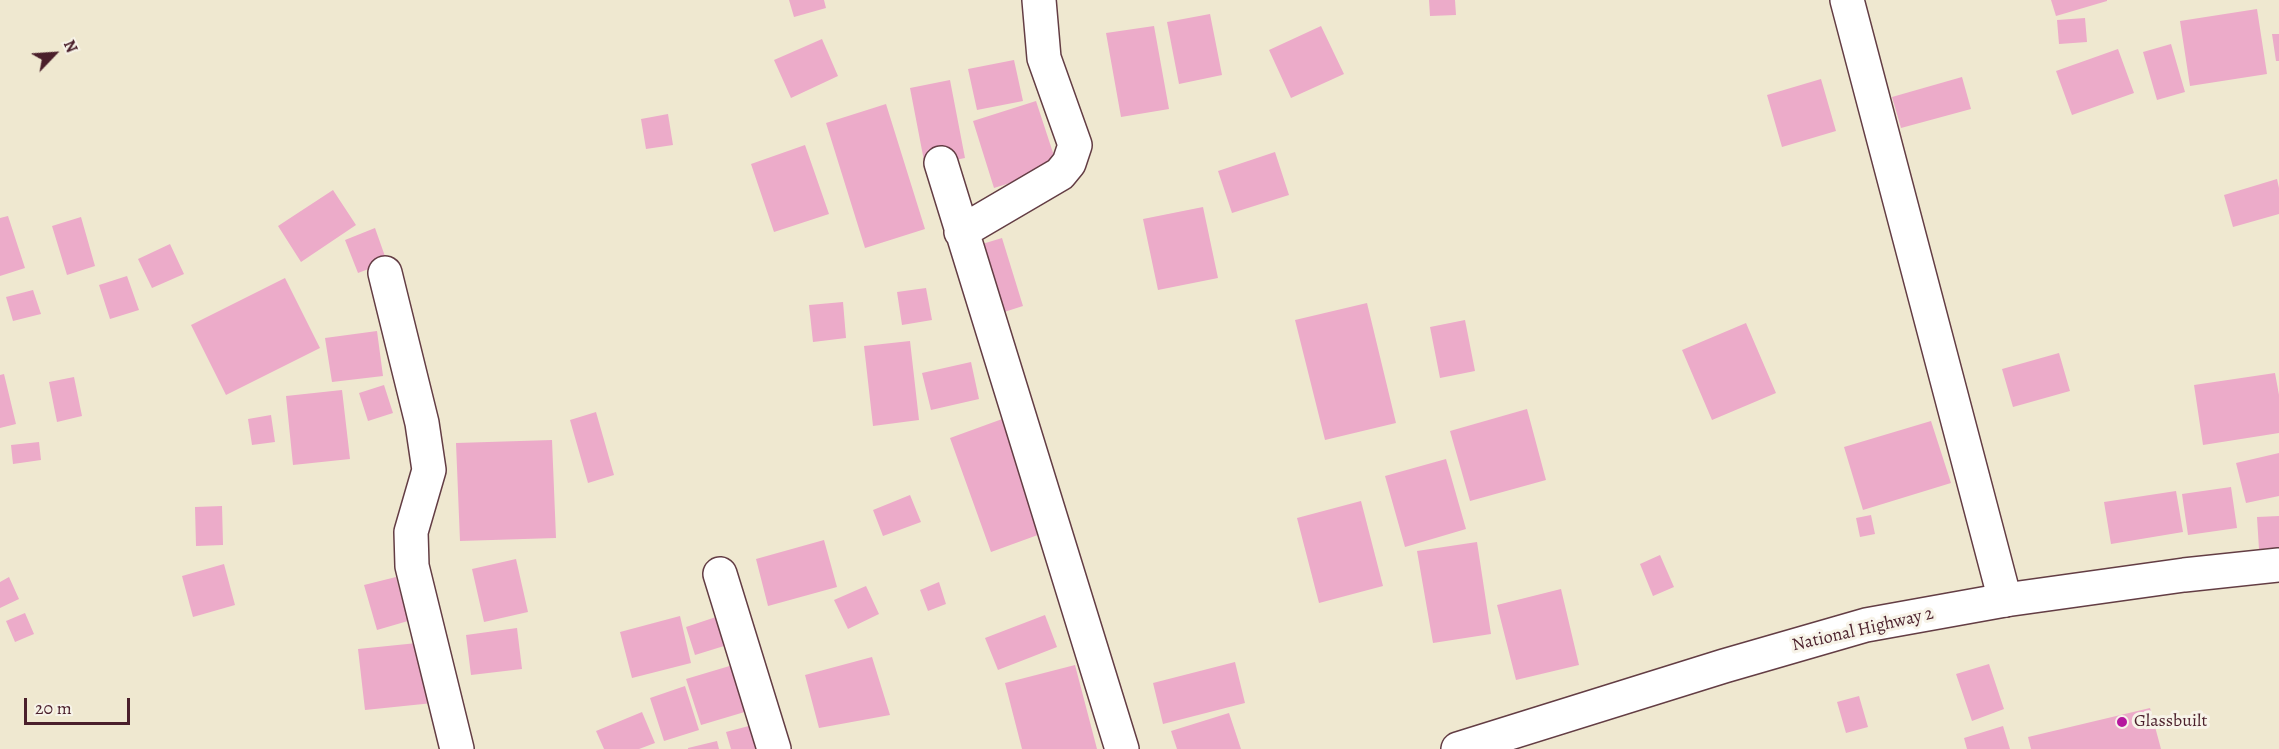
<!DOCTYPE html>
<html>
<head>
<meta charset="utf-8">
<style>
  body { margin:0 }
  #map { position:relative; width:2279px; height:749px; overflow:hidden; background:#efe8d0; font-family:Alegreya,serif }
  canvas { display:block }
  .north { position:absolute; left:24px; top:24px; width:60px; height:60px; -webkit-text-stroke:4px #f7f3e8; paint-order:stroke; rotate:65deg; font-size:16px; font-weight:700; line-height:24px; text-align:center; color:#4a1f2b }
  .north::after { content:''; display:block; margin:auto; width:21px; height:27px; background:#4a1f2b; clip-path:polygon(50% 0,100% 100%,50% 72%,0 100%) }
  .scale { position:absolute; left:24px; top:698px; width:106px; height:27px; box-sizing:border-box; border:3px solid #4a1f2b; border-top:0; padding-left:8px; font-size:18px; line-height:21px; white-space:nowrap; color:#4a1f2b; -webkit-text-stroke:4px #f7f3e8; paint-order:stroke }
</style>
</head>
<body>
<div id="map">
<canvas width="2279" height="749"></canvas>
<div class="north">N</div>
<div class="scale">20 m</div>
</div>
<script>
const context = document.querySelector('canvas').getContext('2d');
context.lineJoin = 'round';
function paint(path, color) { context.fillStyle = color; context.fill(path, 'evenodd'); }
const shape = rows => new Path2D(rows.map(r => 'M' + r).join(''));
function strokePath(path, color, width, dash) { context.strokeStyle = color; context.lineWidth = width; context.lineCap = dash ? 'butt' : 'round'; context.setLineDash(dash || []); context.stroke(path); }
function drawText(font, color, halo, rows, align = 'center') {
  context.font = font + ' Alegreya,serif'; context.lineWidth = 6; context.setLineDash([]); context.textBaseline = 'middle'; context.strokeStyle = halo; context.fillStyle = color; for (const [text, x, y, turn = 0] of rows) {
    context.save(); context.translate(x, y); context.rotate((+turn || 0) * Math.PI / 180); context.textAlign = isNaN(turn) ? turn : align; if (halo) context.strokeText(text, 0, 0); context.fillText(text, 0, 0); context.restore();
  }
}
paint(shape([
  [789,0,824,0,826,8,794,17],
  [1429,0,1455,0,1456,15,1430,16],
  [2051,0,2107,0,2107,1,2056,16],
  [2257,9,2267,74,2190,86,2180,21],
  [1210,14,1222,75,1179,84,1167,22],
  [2085,18,2087,42,2059,44,2057,20],
  [1154,26,1169,109,1121,117,1106,33],
  [1321,26,1344,74,1291,98,1269,50],
  [2272,34,2279,34,2279,61,2276,61],
  [822,39,838,76,791,98,774,60],
  [2171,44,2185,92,2157,100,2143,52],
  [2118,49,2134,93,2072,115,2056,71],
  [1014,60,1023,101,977,110,968,69],
  [1962,77,1971,109,1901,128,1892,97],
  [1821,79,1836,131,1782,147,1767,95],
  [950,80,965,158,925,166,910,88],
  [1036,101,1058,168,994,188,973,121],
  [886,104,925,229,865,248,826,123],
  [668,114,673,145,646,149,641,119],
  [805,145,829,214,774,232,751,164],
  [1275,152,1289,195,1232,213,1218,171],
  [2277,179,2279,188,2279,214,2233,227,2224,195],
  [333,190,356,225,301,262,278,226],
  [1203,207,1218,278,1158,290,1143,219],
  [8,216,25,268,0,276,0,218],
  [81,217,95,266,67,275,52,226],
  [375,228,387,262,358,273,345,240],
  [1002,238,1023,306,1001,313,979,245],
  [170,244,184,274,152,288,138,259],
  [127,276,139,310,110,319,99,285],
  [285,278,320,348,226,395,191,325],
  [926,288,932,320,902,325,897,292],
  [33,290,41,314,13,321,6,297],
  [843,302,846,338,813,342,809,305],
  [1367,303,1396,423,1325,440,1295,320],
  [1465,320,1475,371,1440,378,1430,327],
  [1746,323,1776,393,1712,420,1682,350],
  [377,331,383,376,332,382,325,338],
  [910,341,919,420,873,426,864,346],
  [2059,353,2070,391,2013,407,2002,369],
  [971,362,979,399,931,410,922,373],
  [2275,373,2279,395,2279,433,2203,445,2194,385],
  [4,374,16,424,0,428,0,375],
  [74,377,82,416,57,422,49,382],
  [384,385,393,413,368,421,359,393],
  [342,390,350,459,293,465,286,396],
  [1527,409,1546,480,1470,501,1450,431],
  [596,412,614,475,588,483,570,420],
  [271,415,275,442,252,445,248,419],
  [1005,418,1046,532,991,552,950,438],
  [1931,421,1951,483,1863,510,1844,447],
  [552,440,556,538,460,541,456,443],
  [39,442,41,460,13,464,11,445],
  [2279,453,2279,496,2246,503,2236,463],
  [1446,459,1466,529,1405,547,1385,476],
  [2231,487,2237,528,2188,535,2182,494],
  [2176,491,2183,532,2111,544,2104,502],
  [910,495,921,522,883,536,873,510],
  [1361,501,1383,586,1319,603,1297,518],
  [222,506,223,545,196,546,195,507],
  [1871,515,1875,534,1860,537,1856,518],
  [2279,516,2279,548,2259,549,2257,517],
  [824,540,837,587,768,606,756,559],
  [1477,542,1491,634,1433,643,1417,551],
  [1660,555,1674,587,1653,596,1640,564],
  [516,559,528,612,484,622,472,569],
  [224,564,235,605,193,617,182,576],
  [9,577,19,599,0,608,0,582],
  [396,577,408,621,377,630,364,585],
  [939,582,946,604,928,611,920,590],
  [866,586,879,614,848,629,834,600],
  [1561,589,1579,665,1516,680,1497,605],
  [25,613,34,634,15,642,6,621],
  [728,613,737,642,695,655,686,627],
  [1045,615,1057,647,998,670,985,638],
  [680,616,691,663,632,678,620,632],
  [517,628,522,669,471,675,466,635],
  [427,642,433,703,365,710,358,649],
  [872,657,890,715,819,728,805,675],
  [743,662,758,708,701,725,686,679],
  [1235,662,1245,703,1163,724,1153,683],
  [1989,664,2004,709,1972,721,1956,674],
  [1075,665,1097,749,1022,749,1005,683],
  [685,686,699,730,664,741,650,698],
  [1859,696,1868,727,1846,733,1837,702],
  [2150,708,2161,749,2031,749,2028,737],
  [642,712,655,743,639,749,604,749,596,731],
  [1229,713,1241,749,1177,749,1171,731],
  [764,722,772,749,731,749,726,732],
  [2003,726,2010,749,1967,749,1964,738],
  [717,741,719,749,688,749,688,748]
]), '#ecabc9');
const minor = shape([
  [1847,0,2005,600],
  [941,163,1122,749],
  [961,232,1060,174,1069,163,1075,145,1044,58,1039,0],
  [385,273,422,423,429,470,411,532,412,566,457,749],
  [720,574,774,749]
]);
const primary = shape([
  [1458,749,1724,666,1866,625,2005,600,2184,575,2279,565]
]);
strokePath(minor, '#633d44', 36);
strokePath(primary, '#633d44', 36);
strokePath(minor, '#fff', 33);
strokePath(primary, '#fff', 33);
for (const [x, y, r, color] of [
  [2122,722,6,"#b5179e"]
]) { const dot = new Path2D(); dot.arc(x, y, r, 0, 2 * Math.PI); context.fillStyle = color; context.fill(dot); strokePath(dot, '#f7f3e8', 2); }
drawText('18px', '#4a1f2b', '#f7f3e8', [
  ["National Highway 2",1863,630,-13]
]);
drawText('18px', '#4a1f2b', '#f7f3e8', [
  ["Glassbuilt",2134,722]
], 'left');
</script>
</body>
</html>
